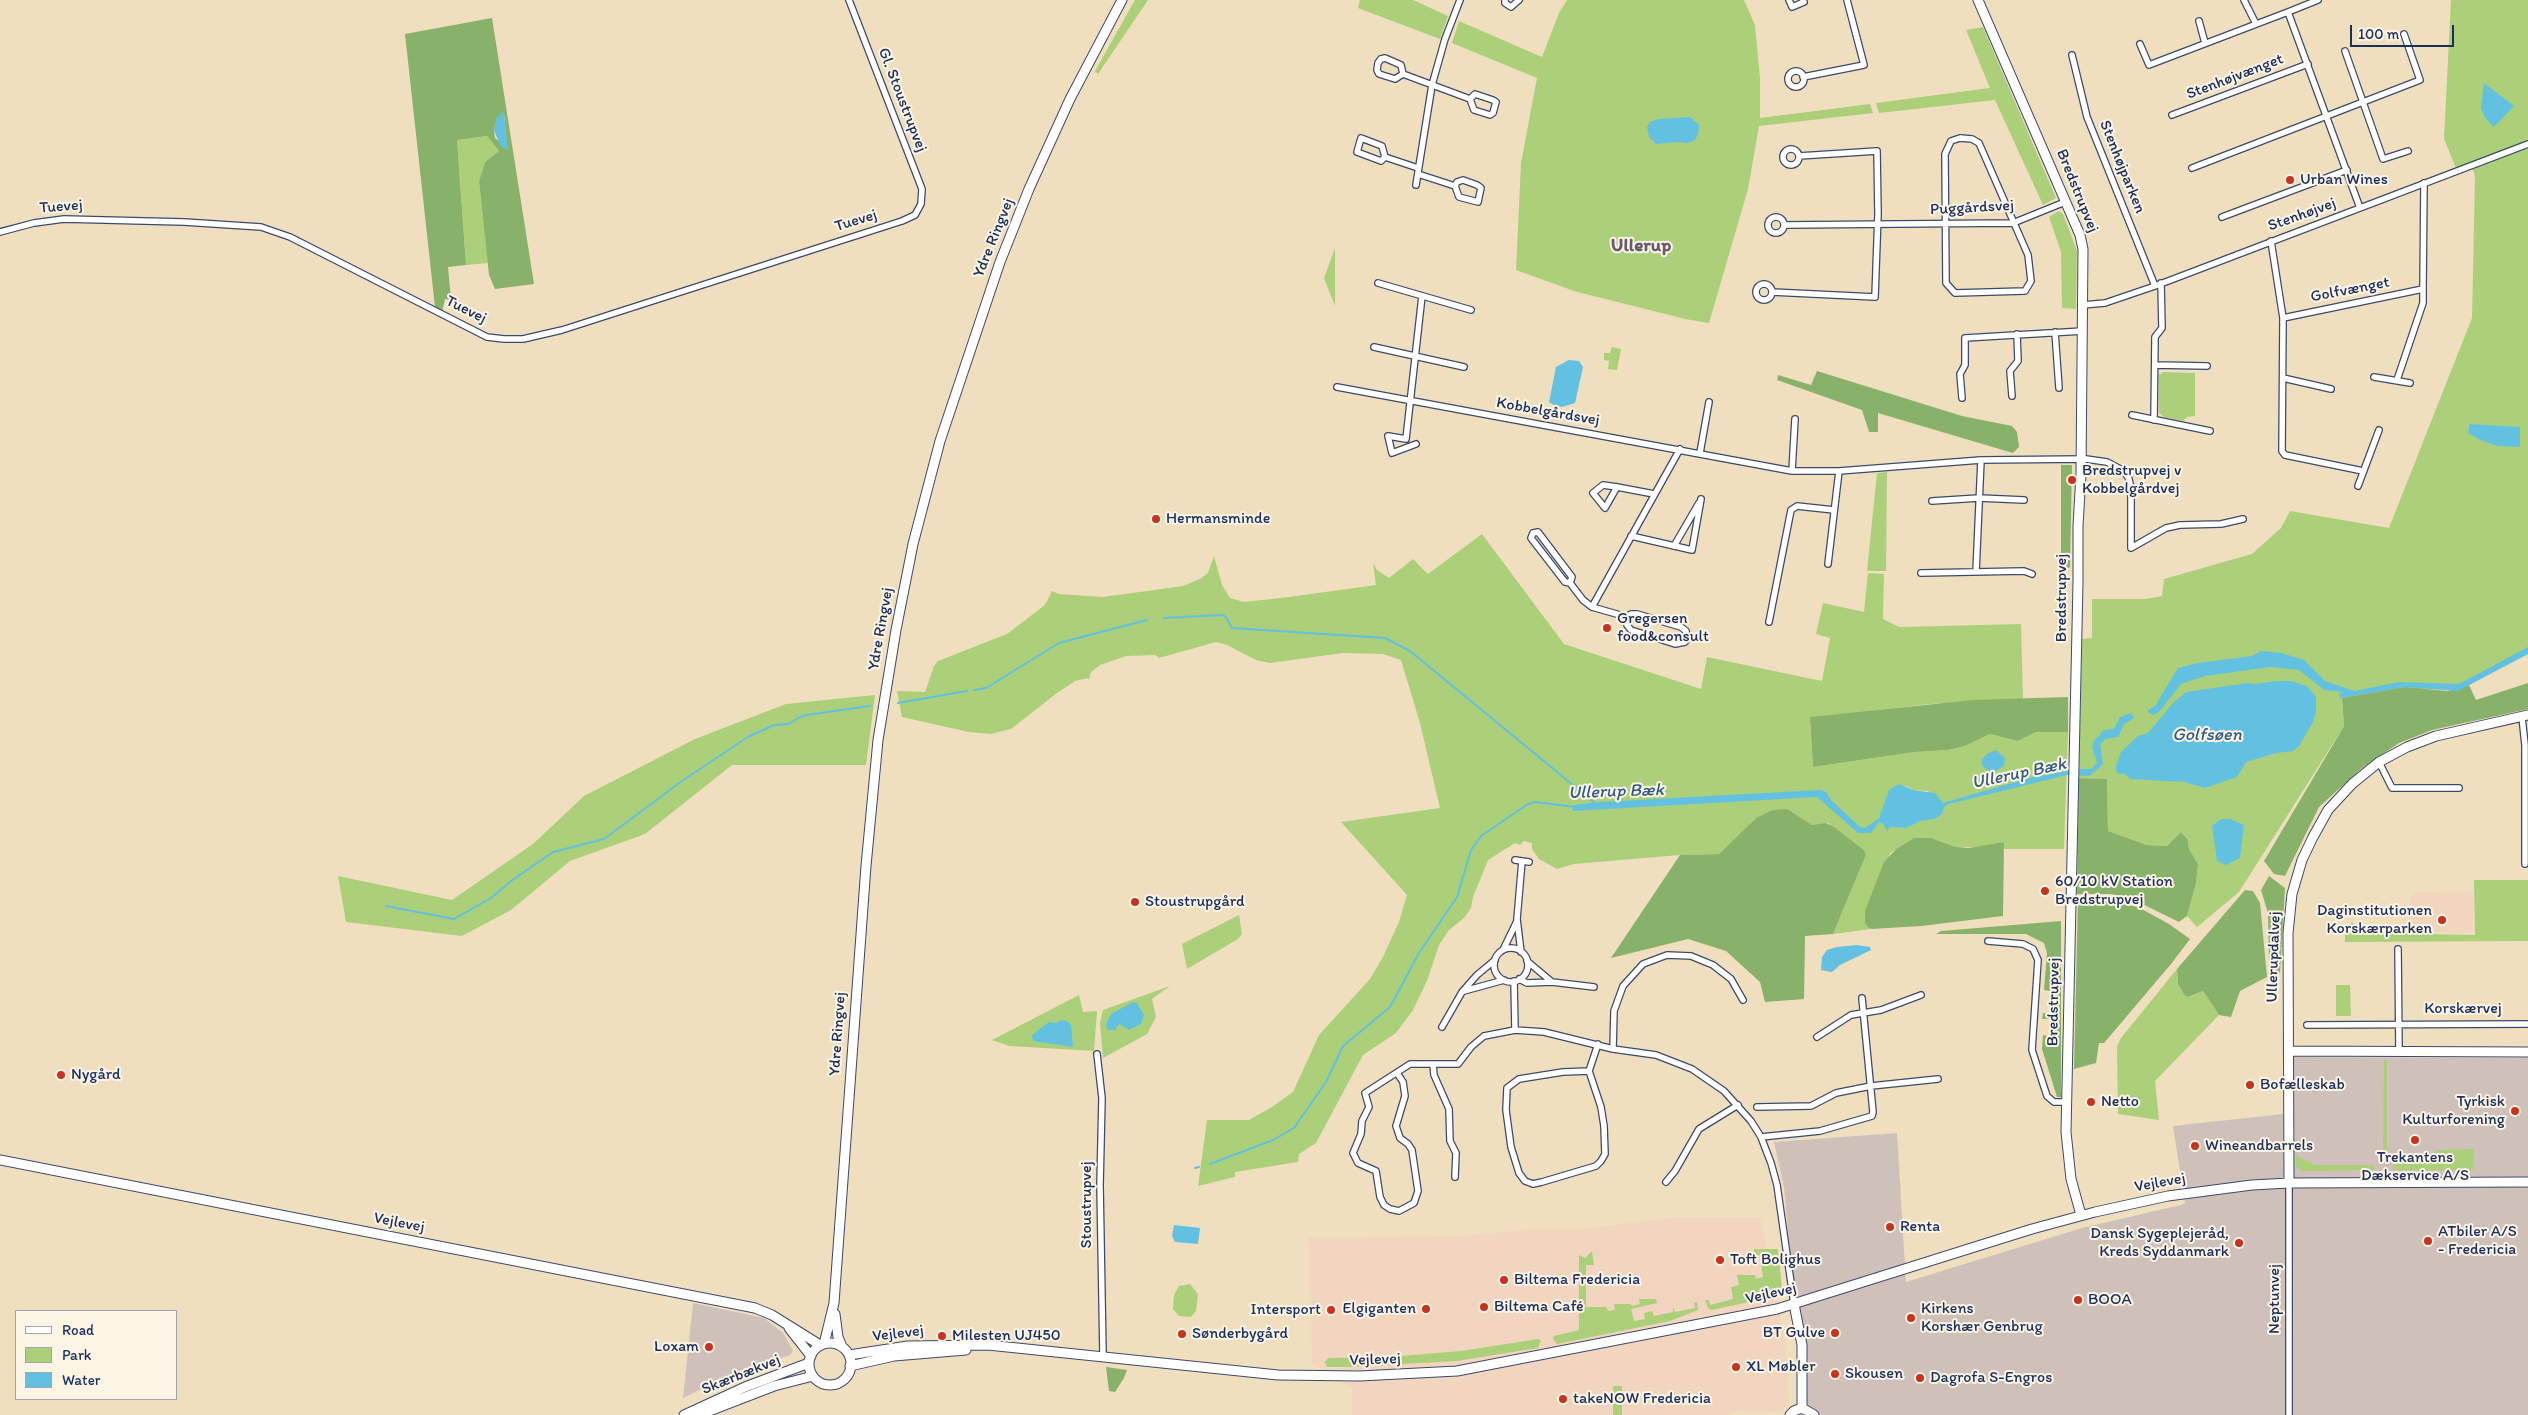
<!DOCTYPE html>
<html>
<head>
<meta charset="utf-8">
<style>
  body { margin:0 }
  #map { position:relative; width:2528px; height:1415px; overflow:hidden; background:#efdfbe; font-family:Itim,sans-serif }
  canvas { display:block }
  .legend { position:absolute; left:15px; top:1310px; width:162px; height:90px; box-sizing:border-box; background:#fcf5e5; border:1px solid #a2a6af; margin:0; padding:6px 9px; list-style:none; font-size:15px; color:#1b2f5e }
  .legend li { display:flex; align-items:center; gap:10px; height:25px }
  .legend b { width:25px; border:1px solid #a2a6af }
  .scale { position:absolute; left:2350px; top:25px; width:104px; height:22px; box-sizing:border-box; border:2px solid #1b2f5e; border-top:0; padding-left:6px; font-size:15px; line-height:18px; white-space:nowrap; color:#1b2f5e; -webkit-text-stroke:4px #fcf5e5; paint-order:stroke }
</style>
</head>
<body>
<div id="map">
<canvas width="2528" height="1415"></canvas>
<ul class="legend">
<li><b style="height:6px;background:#fff"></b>Road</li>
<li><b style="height:14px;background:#abd079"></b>Park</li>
<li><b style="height:14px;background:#62c1e0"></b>Water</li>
</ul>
<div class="scale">100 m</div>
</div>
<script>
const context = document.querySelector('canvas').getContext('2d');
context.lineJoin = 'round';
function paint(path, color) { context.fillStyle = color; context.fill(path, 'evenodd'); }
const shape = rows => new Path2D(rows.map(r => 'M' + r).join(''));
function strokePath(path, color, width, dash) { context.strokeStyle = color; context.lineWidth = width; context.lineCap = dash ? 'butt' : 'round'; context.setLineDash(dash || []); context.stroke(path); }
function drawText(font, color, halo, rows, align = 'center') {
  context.font = font + ' Itim,sans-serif'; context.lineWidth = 4; context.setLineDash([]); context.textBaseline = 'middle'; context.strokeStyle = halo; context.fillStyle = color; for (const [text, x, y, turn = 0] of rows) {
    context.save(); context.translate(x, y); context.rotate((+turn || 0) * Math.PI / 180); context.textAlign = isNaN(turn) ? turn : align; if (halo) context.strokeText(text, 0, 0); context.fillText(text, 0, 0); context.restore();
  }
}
paint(shape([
  [2474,891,2473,933,2409,931,2410,903,2414,892],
  [1678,1217,1760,1217,1786,1344,1789,1404,1781,1412,1735,1411,1729,1415,1352,1415,1352,1389,1312,1363,1309,1238,1461,1236,1532,1229,1581,1229]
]), '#f2d5be');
paint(shape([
  [2293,1057,2528,1058,2528,1415,1805,1415,1784,1187,1774,1142,1897,1133,1906,1282,2082,1228,2185,1204,2173,1126,2292,1113],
  [693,1303,764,1318,783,1333,793,1351,790,1355,737,1372,683,1398]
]), '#cfc1ba');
paint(shape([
  [1135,0,1148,0,1098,74,1095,71],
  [1360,0,1413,0,1448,16,1440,39,1358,8],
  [1567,0,1744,0,1755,25,1760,78,1760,118,1870,104,1873,113,1759,126,1748,189,1709,323,1685,319,1577,292,1516,270,1521,163,1537,78,1452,43,1459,21,1542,57,1559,13],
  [2451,0,2528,0,2528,654,2476,679,2469,685,2342,698,2344,726,2239,892,2197,927,2187,916,2196,884,2198,864,2189,849,2188,840,2181,832,2167,846,2147,845,2108,831,2107,779,2079,778,2082,639,2092,638,2092,599,2146,599,2162,596,2164,579,2252,554,2281,528,2290,511,2389,528,2472,318,2475,176,2471,164,2456,168,2444,139],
  [1983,27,2056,198,2043,205,1995,100,1879,113,1876,103,1990,88,1966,30],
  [487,136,499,151,485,162,479,181,488,263,466,265,457,140],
  [2059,211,2063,214,2077,251,2076,309,2062,308,2061,252,2049,217],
  [1335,248,1335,306,1324,278],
  [1612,347,1621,349,1617,370,1608,369,1609,361,1604,360,1604,353,1610,353],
  [2163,372,2195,373,2195,416,2187,417,2183,421,2164,417,2159,413,2159,375],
  [1887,472,1886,571,1867,571,1877,473],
  [1482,534,1564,644,1701,689,1707,657,1822,681,1830,638,1816,634,1823,603,1864,612,1868,573,1884,574,1883,619,1899,627,2021,624,2023,699,1929,704,1810,718,1813,767,1915,752,1948,750,1965,746,1990,734,2018,741,2036,732,2068,732,2064,849,2004,849,2004,842,1983,847,1956,847,1931,838,1914,838,1890,853,1869,928,1871,929,1833,934,1866,855,1864,850,1828,823,1814,825,1756,818,1719,854,1680,855,1574,864,1557,869,1539,859,1532,849,1532,843,1524,841,1520,845,1515,843,1488,860,1473,897,1471,908,1464,918,1449,930,1439,945,1427,981,1413,1010,1396,1033,1363,1055,1316,1143,1299,1154,1298,1162,1235,1172,1235,1177,1198,1186,1207,1120,1249,1120,1272,1107,1293,1092,1319,1035,1370,979,1383,957,1399,922,1407,895,1341,822,1440,808,1420,723,1401,660,1383,654,1343,653,1270,663,1256,660,1227,645,1216,642,1159,658,1155,655,1126,656,1100,665,1091,672,1089,680,1088,678,1075,681,1057,693,1011,729,991,734,969,732,902,717,897,691,925,692,934,666,938,661,1007,634,1045,605,1052,591,1059,594,1103,597,1183,586,1200,579,1208,573,1214,556,1222,585,1230,598,1244,602,1289,597,1376,585,1373,563,1377,570,1389,578,1413,559,1428,574],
  [1906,786,1913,790,1928,791,1941,802,1933,816,1917,818,1911,822,1877,821,1883,809],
  [875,695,866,765,732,765,645,834,570,861,511,910,462,936,346,922,338,876,452,900,533,844,584,796,695,739,786,704],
  [2474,880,2528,880,2528,941,2345,942,2345,933,2352,922,2364,932,2372,933,2475,935],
  [1239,915,1242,934,1238,939,1187,969,1182,944],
  [2177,969,2178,984,2189,997,2203,991,2219,1015,2155,1081,2159,1120,2118,1114,2117,1047,2121,1038],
  [2336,985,2350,985,2351,1016,2336,1016],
  [1170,986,1152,999,1156,1017,1147,1034,1103,1058,1100,1023,1103,1010],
  [1079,995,1083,1012,1097,1011,1094,1051,1009,1046,992,1040],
  [2384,1060,2387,1060,2387,1150,2383,1150],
  [2296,1149,2297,1156,2315,1165,2373,1165,2375,1170,2301,1171,2296,1166],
  [2474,1149,2473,1170,2393,1170,2393,1162,2435,1162,2435,1150],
  [1754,1249,1778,1249,1782,1289,1771,1297,1759,1300,1711,1310,1708,1308,1705,1300,1709,1300,1710,1305,1733,1299,1731,1287,1739,1285,1737,1275,1755,1275,1756,1279,1763,1277,1760,1255,1754,1255],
  [1592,1251,1594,1265,1586,1265,1586,1307,1606,1307,1608,1311,1615,1310,1614,1304,1631,1304,1632,1306,1640,1304,1639,1299,1656,1299,1657,1303,1631,1309,1634,1321,1645,1319,1644,1313,1652,1311,1654,1316,1673,1312,1673,1307,1675,1312,1695,1308,1694,1303,1697,1302,1698,1310,1670,1321,1557,1344,1553,1339,1554,1336,1579,1330,1579,1255,1585,1258],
  [1190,1284,1198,1294,1196,1311,1191,1317,1179,1316,1173,1309,1174,1295,1179,1286],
  [1538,1339,1541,1340,1538,1348,1457,1361,1350,1367,1327,1367,1325,1362,1328,1358,1388,1357,1461,1351],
  [1613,1386,1622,1386,1622,1415,1613,1415]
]), '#abd079');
paint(shape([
  [492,18,534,284,495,289,489,275,479,181,485,162,499,151,487,136,457,140,466,265,448,267,451,300,445,299,442,312,435,307,405,34],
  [504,114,507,146,509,149,495,138,494,130,497,118],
  [1817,371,1962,416,2012,426,2017,432,2019,447,2013,453,1878,413,1878,432,1869,432,1862,410,1777,380,1778,375,1811,385],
  [2061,465,2072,465,2070,567,2065,570,2061,570],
  [2528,683,2528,709,2432,730,2399,743,2362,768,2319,807,2285,876,2274,874,2264,861,2344,726,2342,698,2405,687,2447,691,2469,685,2476,700],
  [2068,697,2068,732,2036,732,2018,741,1990,734,1965,746,1948,750,1915,752,1813,767,1810,717,1973,700],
  [2079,778,2107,779,2108,831,2147,845,2167,846,2181,832,2188,840,2189,849,2198,864,2196,884,2187,916,2179,922,2132,899,2111,894,2077,894],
  [1787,809,1812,825,1826,823,1834,827,1864,850,1866,855,1833,934,1805,936,1804,999,1765,1002,1760,982,1726,951,1688,939,1611,958,1680,855,1719,854,1756,818,1773,810],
  [1914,838,1931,838,1956,847,1969,848,2004,842,2003,916,1921,926,1871,929,1868,927,1865,923,1865,911,1884,862,1896,849],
  [2269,876,2285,888,2280,973,2277,974,2272,969,2269,959,2268,913,2261,890],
  [2245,890,2253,891,2260,903,2267,977,2240,991,2231,1017,2219,1015,2203,991,2188,997,2184,994,2178,984,2177,969],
  [2078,900,2108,901,2138,907,2169,924,2190,939,2171,964,2104,1043,2099,1043,2096,1063,2074,1069],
  [2061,921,2061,1097,2057,1097,2042,1049,2043,1035,2055,1038,2056,1018,2042,1019,2043,1013,2051,1013,2056,1004,2052,1003,2052,991,2044,990,2047,953,2044,943,2026,934,1936,934,1941,931],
  [1106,1367,1127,1370,1124,1378,1115,1392,1109,1391]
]), '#88b269');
paint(shape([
  [2484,83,2514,106,2494,127,2485,118,2481,108],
  [502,112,504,114,508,151,500,145,494,130,497,118],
  [1690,117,1699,125,1698,134,1695,140,1688,143,1677,142,1656,144,1649,137,1647,127,1650,122,1659,119],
  [1569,360,1579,361,1583,367,1575,403,1562,407,1555,406,1549,402,1556,367],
  [2469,424,2520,427,2520,447,2497,446,2480,440,2468,433],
  [2528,647,2528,654,2458,691,2405,687,2340,698,2339,693,2344,692,2324,690,2299,670,2270,667,2205,676,2181,684,2159,712,2153,715,2148,712,2148,710,2155,706,2178,668,2198,663,2252,656,2261,651,2281,653,2304,660,2325,681,2354,691,2399,682,2459,684],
  [2276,681,2291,681,2307,686,2316,697,2316,712,2313,722,2299,746,2293,751,2276,753,2246,762,2237,777,2205,788,2184,782,2130,779,2125,774,2119,774,2116,771,2116,765,2121,752,2138,736,2148,733,2173,703,2186,692,2248,683,2255,684],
  [2131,713,2134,718,2124,724,2118,737,2105,739,2100,745,2103,764,2089,776,2067,775,1949,804,1944,807,1942,814,1934,819,1920,821,1906,828,1890,827,1887,831,1883,824,1879,822,1871,833,1858,833,1817,797,1572,811,1574,805,1600,802,1821,790,1826,792,1831,800,1860,827,1865,828,1879,818,1889,790,1899,784,1913,790,1935,793,1943,803,2029,778,2078,769,2091,769,2097,763,2092,747,2094,741,2104,730,2114,729,2120,717],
  [1996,750,2005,758,2004,766,1995,771,1987,770,1982,765,1982,760,1987,754],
  [2221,819,2230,819,2244,825,2240,858,2226,865,2217,861,2212,826],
  [1857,945,1870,947,1871,950,1840,965,1832,972,1821,970,1822,957,1827,950,1837,947],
  [1133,1002,1137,1003,1144,1015,1141,1024,1129,1030,1119,1024,1115,1030,1108,1030,1106,1025,1111,1014],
  [1061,1020,1067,1021,1071,1025,1073,1047,1033,1041,1032,1035,1049,1022,1056,1023],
  [1174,1225,1200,1228,1198,1244,1175,1242,1172,1236]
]), '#62c1e0');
strokePath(shape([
  [1164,618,1222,615,1226,617,1232,628,1385,638,1410,651,1596,804],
  [974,690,986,688,1059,643,1147,620],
  [898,703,967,691],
  [386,906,454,919,491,898,511,881,553,852,604,839,682,781,748,737,774,725,789,724,798,718,806,715,870,706],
  [1210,1164,1273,1140,1294,1128,1326,1082,1343,1046,1390,1007,1419,953,1457,897,1471,850,1481,836,1528,804,1535,802,1575,807],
  [1195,1168,1199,1167]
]), '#62c1e0', 2);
const street = shape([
  [1505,0,1505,3,1511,7,1519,0],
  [1789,0,1792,7,1804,2,1803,0],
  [2244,0,2256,24],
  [2288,12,2318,0],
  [2199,21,2205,43],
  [2140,44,2149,65,2288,12,2360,208],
  [2345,51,2383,159,2408,151],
  [2072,55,2087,117,2155,286],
  '1788 79a8 8 0 1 1 16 0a8 8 0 1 1-16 0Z',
  [1403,74,1395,79,1379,74,1377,70,1378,63,1381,59,1385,58,1401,65,1403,74,1470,99,1475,94,1493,100,1496,102,1493,113,1490,115,1474,110,1470,99],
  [1803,77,1864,65,1847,0],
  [2172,115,2308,64],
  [1960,138,1972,139,1979,143,2028,255,2031,281,2025,291,1955,293,1946,283,1945,154,1951,141,1960,138],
  '1783 157a8 8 0 1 1 16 0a8 8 0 1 1-16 0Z',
  [1385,157,1381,161,1357,152,1361,138,1382,146,1385,157,1418,168],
  [2192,168,2420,80,2404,34],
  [1418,174,1455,186,1459,197,1478,202,1481,188,1477,185,1463,180,1457,182,1455,186],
  [1416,185,1432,85,1445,39,1460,0],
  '1768 225a8 8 0 1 1 16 0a8 8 0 1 1-16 0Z',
  [2222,217,2347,170],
  [1784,225,2013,223,2065,202],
  [0,232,34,223,64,219,184,222,261,227,290,237,487,337,504,339,523,339,562,330,902,221,915,215,921,204,922,189,849,0],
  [2271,241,2283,318,2282,451,2285,455,2363,471],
  [1378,283,1471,310],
  '1756 292a8 8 0 1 1 16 0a8 8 0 1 1-16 0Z',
  [1772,292,1875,297,1878,214,1877,151,1799,156],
  [2083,305,2105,303,2155,286,2528,144],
  [2283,318,2423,289,2424,183],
  [2055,332,2059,388],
  [1374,347,1464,367],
  [2155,365,2207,366],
  [2374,377,2410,383],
  [2283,378,2331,389],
  [2397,380,2423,303,2423,289],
  [1337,387,1792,471,1839,471,1981,460,2086,459,2107,462,2124,471,2129,479,2131,488,2131,548,2166,528,2180,525,2221,524,2243,519],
  [2012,396,2010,371,2018,361,2017,334],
  [1962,398,1960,374,1965,365,1965,338,2083,331],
  [2132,415,2210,431],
  [2154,420,2155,337,2162,328,2161,283],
  [1416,444,1392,453,1388,436,1406,439,1422,296],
  [1700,453,1709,402],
  [1792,471,1795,419],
  [2358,486,2379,430],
  [1617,487,1605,508,1593,493,1603,485,1617,487,1654,494],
  [1932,501,1979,498,2024,500],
  [1631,536,1692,550,1701,499],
  [1674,546,1699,503],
  [1828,564,1839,471],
  [1976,572,1981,460],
  [1921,573,2024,571,2032,574],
  [1570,583,1565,582,1531,538,1533,533,1538,532,1572,577,1570,583,1583,600,1592,607,1627,617,1631,614,1637,614,1681,627,1686,631,1687,639,1685,642,1675,644,1631,630,1627,625,1627,617],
  [1592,607,1680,449],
  [1769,622,1791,510,1797,506,1834,510],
  [2522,717,2525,745,2525,864],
  [2379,762,2392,788,2459,788],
  [1515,860,1529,862],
  [1988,941,2023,944,2033,949,2038,960,2032,1050,2047,1096,2054,1102,2067,1102],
  '1494 965a17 17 0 1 1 34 0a17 17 0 1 1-34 0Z',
  [2398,949,2399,1052],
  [1503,950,1517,921],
  [1521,952,1517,919,1522,861],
  [1527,961,1552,982],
  [1519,979,1527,983,1552,982,1594,987],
  [1514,981,1515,1030],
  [1464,991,1504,980],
  [2307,1025,2528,1024],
  [1442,1027,1462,992,1477,975,1495,960],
  [1817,1037,1851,1015,1881,1010,1921,995],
  [1613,1049,1614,1011,1623,986,1643,964,1667,955,1691,956,1713,965,1731,979,1743,1000],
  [1097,1054,1102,1098,1100,1185,1103,1355],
  [1433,1064,1434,1075,1449,1109,1450,1141,1456,1153,1455,1177],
  [1589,1071,1601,1107,1604,1126,1605,1154,1601,1161,1596,1166,1542,1182,1533,1184,1525,1181,1519,1173,1511,1147,1506,1110,1507,1088,1519,1079,1563,1072,1589,1071,1598,1044],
  [1397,1073,1403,1082,1405,1096,1396,1126,1400,1138,1408,1144,1412,1150,1418,1191,1414,1203,1399,1211,1390,1209,1384,1205,1380,1197,1376,1171,1358,1163,1353,1153,1361,1134,1362,1121,1369,1107,1365,1093,1410,1064,1458,1064,1471,1047,1484,1036,1515,1030,1544,1032,1613,1049,1656,1055,1692,1069,1724,1091,1751,1121,1761,1137,1771,1163,1777,1185,1794,1304],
  [1757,1107,1811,1106,1836,1093,1871,1086,1938,1079],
  [1761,1137,1820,1131,1872,1116,1873,1112,1862,998],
  [1666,1182,1675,1171,1699,1129,1738,1105],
  [2289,1183,2289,1415]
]);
const secondary = shape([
  [1978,0,2080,235,2083,249,2081,474,2078,526,2078,582,2066,1132,2071,1179,2081,1215],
  [2289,1051,2528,1052],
  [0,1160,755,1308,772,1315,820,1345],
  [2289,1183,2288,933,2292,894,2302,860,2313,837,2328,810,2352,784,2379,762,2407,747,2436,736,2528,715],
  [1794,1304,1802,1345,1802,1408],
  [835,1314,838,1337,842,1347],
  [789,1328,811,1356],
  '809 1364a21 21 0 1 1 42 0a21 21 0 1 1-42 0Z',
  [824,1344,834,1303,866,866,878,740,896,630,913,544,940,441,1000,262,1029,189,1070,99,1122,0],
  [849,1355,908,1346,988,1345,1278,1375,1360,1376,1457,1371,1777,1309,2032,1229,2095,1212,2168,1196,2252,1185,2289,1183,2528,1182],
  [850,1366,894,1356,966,1350],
  [684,1415,745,1387,809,1363],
  [699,1415,774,1386,813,1376],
  [1790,1415,1794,1411,1802,1408,1814,1415]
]);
strokePath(street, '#3b496c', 8);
strokePath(secondary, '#3b496c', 11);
strokePath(street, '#fff', 5.5);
strokePath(secondary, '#fff', 9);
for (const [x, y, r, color] of [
  [2290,180,5,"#c8321e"],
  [2072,480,5,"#c8321e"],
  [1156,519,5,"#c8321e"],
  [1607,628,5,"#c8321e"],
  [2045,891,5,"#c8321e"],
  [1135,902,5,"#c8321e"],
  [2442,920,5,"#c8321e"],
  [61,1075,5,"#c8321e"],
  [2250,1085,5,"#c8321e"],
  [2091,1102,5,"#c8321e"],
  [2515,1111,5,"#c8321e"],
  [2415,1140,5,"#c8321e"],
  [2195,1146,5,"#c8321e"],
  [1890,1227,5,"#c8321e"],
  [2428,1241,5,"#c8321e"],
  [2239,1243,5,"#c8321e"],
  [1720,1260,5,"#c8321e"],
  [1504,1280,5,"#c8321e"],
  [2078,1300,5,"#c8321e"],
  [1484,1307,5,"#c8321e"],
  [1426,1309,5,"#c8321e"],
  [1331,1310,5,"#c8321e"],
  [1911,1318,5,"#c8321e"],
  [1835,1333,5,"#c8321e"],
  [1182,1334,5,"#c8321e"],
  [942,1336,5,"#c8321e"],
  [709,1347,5,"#c8321e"],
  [1736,1367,5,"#c8321e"],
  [1835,1374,5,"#c8321e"],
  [1920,1378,5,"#c8321e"],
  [1563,1399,5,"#c8321e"]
]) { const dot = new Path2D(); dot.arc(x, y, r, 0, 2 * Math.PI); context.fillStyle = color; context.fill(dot); strokePath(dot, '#fcf5e5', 2); }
drawText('16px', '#1b2f5e', '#fcf5e5', [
  ["Stenhøjvænget",2235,77,-21],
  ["Gl. Stoustrupvej",902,100,69],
  ["Stenhøjparken",2122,167,68],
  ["Bredstrupvej",2077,191,68],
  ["Tuevej",61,207,-4],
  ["Puggårdsvej",1972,208,-3],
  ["Stenhøjvej",2302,215,-20],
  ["Tuevej",856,221,-17],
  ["Ydre Ringvej",994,238,-68],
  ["Golfvænget",2350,290,-11],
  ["Tuevej",466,310,27],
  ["Kobbelgårdsvej",1548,412,10],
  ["Bredstrupvej",2062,598,-90],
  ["Ydre Ringvej",881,629,-80],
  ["Ullerupdalvej",2274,957,-88],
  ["Bredstrupvej",2054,1002,-89],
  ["Korskærvej",2463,1009],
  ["Ydre Ringvej",838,1034,-86],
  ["Vejlevej",2160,1183,-10],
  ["Stoustrupvej",1087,1205,-90],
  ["Vejlevej",399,1223,11],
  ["Vejlevej",1771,1294,-13],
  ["Neptunvej",2275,1299,-90],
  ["Vejlevej",898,1334,-7],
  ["Vejlevej",1375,1360,-2],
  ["Skærbækvej",741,1375,-22]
]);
drawText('16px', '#1b2f5e', '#fcf5e5', [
  ["Urban Wines",2300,180],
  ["Bredstrupvej v",2082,471],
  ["Kobbelgårdvej",2082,489],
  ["Hermansminde",1166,519],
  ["Gregersen",1617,619],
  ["food&consult",1617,637],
  ["60/10 kV Station",2055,882],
  ["Bredstrupvej",2055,900],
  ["Stoustrupgård",1145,902],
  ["Daginstitutionen",2432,911,"right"],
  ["Korskærparken",2432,929,"right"],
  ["Nygård",71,1075],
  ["Bofælleskab",2260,1085],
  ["Netto",2101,1102],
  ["Tyrkisk",2505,1102,"right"],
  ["Kulturforening",2505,1120,"right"],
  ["Wineandbarrels",2205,1146],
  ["Trekantens",2415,1158,"center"],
  ["Dækservice A/S",2415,1176,"center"],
  ["Renta",1900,1227],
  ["ATbiler A/S",2438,1232],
  ["- Fredericia",2438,1250],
  ["Dansk Sygeplejeråd,",2229,1234,"right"],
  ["Kreds Syddanmark",2229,1252,"right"],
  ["Toft Bolighus",1730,1260],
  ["Biltema Fredericia",1514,1280],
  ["BOOA",2088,1300],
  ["Biltema Café",1494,1307],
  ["Elgiganten",1416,1309,"right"],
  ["Kirkens",1921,1309],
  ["Korshær Genbrug",1921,1327],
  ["Intersport",1321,1310,"right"],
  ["BT Gulve",1825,1333,"right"],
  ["Sønderbygård",1192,1334],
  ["Milesten UJ450",952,1336],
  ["Loxam",699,1347,"right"],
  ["XL Møbler",1746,1367],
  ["Skousen",1845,1374],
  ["Dagrofa S-Engros",1930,1378],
  ["takeNOW Fredericia",1573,1399]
], 'left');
drawText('italic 18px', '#305b85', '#fcf5e5', [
  ["Golfsøen",2207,735],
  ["Ullerup Bæk",2019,774,-12],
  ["Ullerup Bæk",1616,792,-2]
]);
drawText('bold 19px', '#68596b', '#fcf5e5', [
  ["Ullerup",1641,246]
]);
</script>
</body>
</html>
